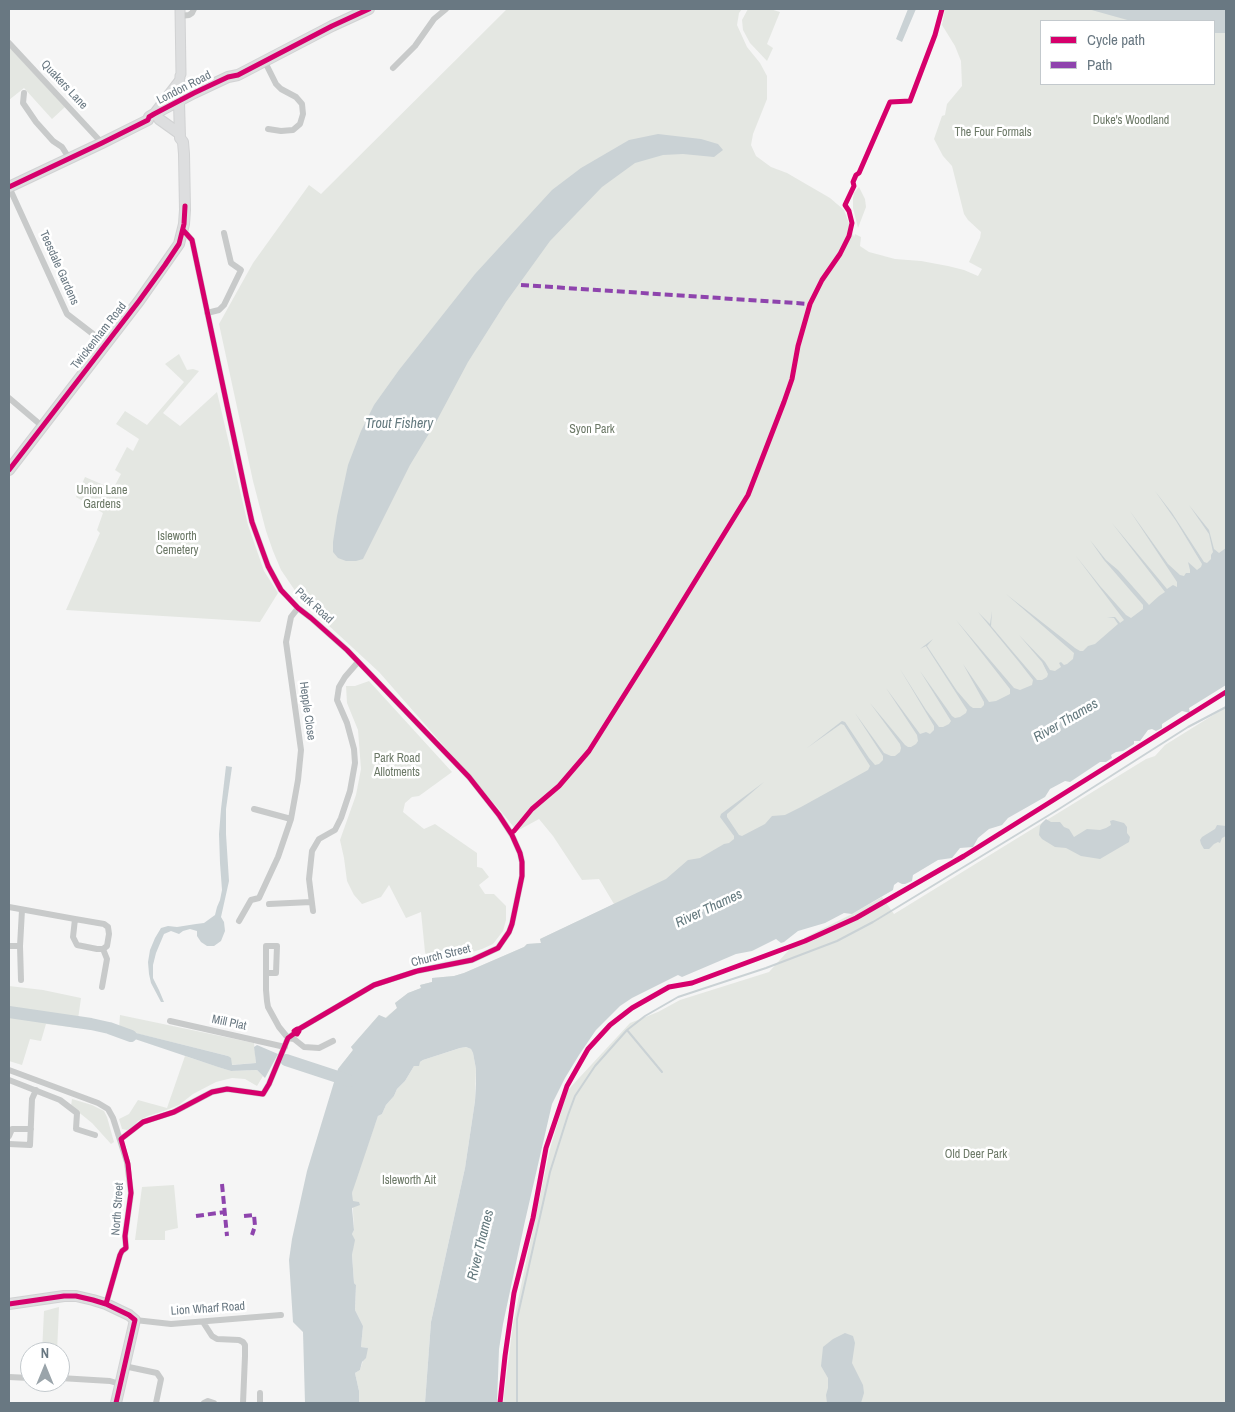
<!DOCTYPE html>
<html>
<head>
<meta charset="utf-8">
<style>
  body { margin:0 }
  #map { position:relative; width:1235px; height:1412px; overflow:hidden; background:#f5f5f5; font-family:"Archivo Narrow",sans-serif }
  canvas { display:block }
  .frame { position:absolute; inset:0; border:10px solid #697882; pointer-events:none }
  .legend { position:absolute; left:1040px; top:20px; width:175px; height:65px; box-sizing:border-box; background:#fff; border:1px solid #c3c9cd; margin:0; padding:6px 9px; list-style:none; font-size:15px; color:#697882 }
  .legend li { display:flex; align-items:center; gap:10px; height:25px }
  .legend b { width:25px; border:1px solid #c3c9cd }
  .north { position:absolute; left:20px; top:1342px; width:50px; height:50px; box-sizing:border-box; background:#fff; border:1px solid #c3c9cd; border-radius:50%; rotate:0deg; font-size:14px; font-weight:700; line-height:20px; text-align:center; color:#697882 }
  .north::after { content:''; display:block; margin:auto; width:18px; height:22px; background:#9aa4aa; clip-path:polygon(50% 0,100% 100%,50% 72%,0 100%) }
</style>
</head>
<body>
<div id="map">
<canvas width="1235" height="1412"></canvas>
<div class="frame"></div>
<ul class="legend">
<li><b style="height:6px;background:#d6006c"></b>Cycle path</li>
<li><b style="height:6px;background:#8e44ad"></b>Path</li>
</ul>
<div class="north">N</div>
</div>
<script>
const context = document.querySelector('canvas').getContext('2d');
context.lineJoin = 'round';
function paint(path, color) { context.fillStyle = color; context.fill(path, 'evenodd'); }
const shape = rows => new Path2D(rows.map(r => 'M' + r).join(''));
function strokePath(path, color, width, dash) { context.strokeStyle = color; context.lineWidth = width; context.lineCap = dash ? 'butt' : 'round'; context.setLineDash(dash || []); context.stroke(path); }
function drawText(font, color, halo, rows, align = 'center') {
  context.font = font + ' "Archivo Narrow",sans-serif'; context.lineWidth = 5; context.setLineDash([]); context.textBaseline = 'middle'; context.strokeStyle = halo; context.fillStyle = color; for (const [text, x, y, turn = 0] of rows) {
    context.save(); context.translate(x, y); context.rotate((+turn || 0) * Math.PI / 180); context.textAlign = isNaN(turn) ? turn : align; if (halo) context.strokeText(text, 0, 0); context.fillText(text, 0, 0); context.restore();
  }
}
paint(shape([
  [507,9,742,9,739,13,737,25,747,47,760,63,767,76,767,99,753,134,751,145,756,156,771,167,787,173,830,198,844,210,854,237,855,234,861,237,860,246,869,252,895,259,921,261,948,266,964,270,978,276,982,269,969,262,980,238,981,232,968,220,964,214,952,166,943,156,934,139,942,116,945,115,947,104,962,86,961,61,955,46,942,25,945,9,1226,9,1226,582,340,1070,338,1069,353,1050,351,1047,379,1015,385,1018,397,1008,395,1003,408,993,421,988,420,985,432,982,432,978,454,976,464,973,524,947,527,944,541,943,540,939,614,904,599,879,582,880,553,836,539,819,517,831,499,809,379,672,314,612,296,592,281,570,273,551,266,531,253,481,219,324,253,263,309,185,321,194],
  [1041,21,1214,21,1214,84,1041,84],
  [748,9,770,9,780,12,767,44,773,48,767,61,750,43,743,30,742,20],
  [9,47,65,107,52,119,24,88,9,100],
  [859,187,865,199,866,207,858,228,853,208,853,198,854,193],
  [179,354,187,370,193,369,199,371,163,413,180,426,217,392,248,525,264,571,278,593,260,622,66,610,100,533,97,530,103,513,76,497,85,477,113,489,121,474,115,470,127,447,133,451,139,439,116,424,125,411,147,425,184,382,165,364],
  [369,681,452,772,419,796,412,797,405,803,403,812,424,829,435,824,477,853,477,867,482,868,489,877,479,885,485,894,494,894,506,906,506,920,503,931,493,944,482,949,456,957,449,952,435,959,428,960,425,952,421,912,406,918,389,885,381,897,362,904,354,895,347,881,344,858,340,840,356,795,361,769,358,730,347,703,346,686,355,686],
  [1226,707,1226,1403,503,1403,513,1324,550,1149,567,1091,630,1023,658,1012,680,1000,769,972,796,942,852,914,882,897,894,914,1146,759,1155,756,1165,745],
  [9,986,43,990,81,998,78,1019,117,1026,113,1034,88,1027,78,1028,46,1024,41,1041,30,1039,22,1065,9,1061],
  [120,1015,254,1043,256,1063,231,1065,228,1056,119,1029],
  [466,1047,471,1049,473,1053,476,1069,475,1101,465,1168,431,1322,425,1403,359,1403,359,1391,355,1373,360,1370,367,1348,361,1347,363,1326,355,1310,356,1285,354,1283,352,1255,354,1240,352,1234,354,1230,352,1193,355,1180,378,1116,382,1114,386,1105,394,1096,397,1089,405,1081,414,1066,423,1060,460,1048],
  [185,1056,231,1071,257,1070,263,1076,257,1086,245,1079,232,1078,216,1082,193,1094,179,1105,164,1111,148,1116,138,1121,133,1127,127,1130,122,1129,119,1119,129,1114,138,1100,167,1108],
  [72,1099,92,1105,104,1111,107,1117,114,1142,111,1144,92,1123,71,1106],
  [174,1185,178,1228,165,1231,165,1240,135,1240,142,1187],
  [59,1307,57,1352,42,1352,44,1311]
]), '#e4e7e2');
paint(shape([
  [908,9,916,9,902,42,896,39],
  [1088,9,1226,9,1226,33,1214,33,1214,21,1131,21],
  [658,134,701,139,718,144,723,150,714,157,683,154,663,155,635,163,602,187,550,241,506,302,468,362,436,422,410,465,363,559,356,561,346,561,338,558,333,552,333,542,337,516,348,465,361,431,374,405,399,370,475,274,552,190,581,168,629,140],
  [1155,491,1172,513,1204,562,1207,563,1211,559,1211,555,1213,552,1209,534,1189,505,1209,530,1214,549,1219,553,1226,548,1226,685,1189,708,1190,713,1182,711,1162,724,1162,728,1156,731,1152,729,1148,730,1140,741,1134,741,1134,744,1123,751,1116,752,1111,755,1112,758,1106,762,1100,762,1070,782,1065,781,1050,789,1045,797,1008,818,1002,825,989,829,978,838,973,847,960,848,952,858,938,860,913,875,912,881,905,884,902,884,898,882,894,885,893,890,852,914,844,913,825,923,798,931,784,942,781,943,776,939,752,951,736,954,682,977,678,975,632,998,620,1006,596,1030,579,1055,565,1078,552,1104,525,1221,503,1324,499,1349,497,1403,425,1403,431,1322,465,1168,475,1101,476,1084,476,1069,473,1053,471,1049,466,1047,460,1048,423,1060,420,1062,419,1066,414,1066,405,1081,397,1089,394,1096,386,1105,382,1114,378,1116,352,1193,353,1201,359,1202,360,1205,352,1208,354,1230,352,1234,355,1240,352,1255,354,1283,356,1285,355,1310,363,1326,361,1347,368,1348,366,1358,362,1362,360,1370,355,1373,359,1391,359,1403,305,1403,303,1332,293,1322,289,1260,292,1239,307,1171,338,1069,353,1050,351,1047,379,1015,386,1018,397,1008,395,1003,408,993,421,988,420,985,432,982,432,978,454,976,464,973,524,947,527,944,541,943,540,939,666,879,688,860,700,858,724,844,729,843,734,839,734,836,720,817,721,814,764,782,727,814,727,817,739,835,742,836,765,824,772,816,785,815,801,807,868,770,870,766,844,725,841,724,807,748,842,721,845,722,869,758,875,765,879,764,883,760,883,756,855,713,884,753,891,756,895,756,900,752,901,748,900,744,870,703,905,745,908,747,911,747,916,744,918,741,917,735,886,688,920,734,926,732,930,734,934,730,934,726,900,669,926,710,939,727,943,727,949,724,951,721,920,671,952,716,955,718,960,717,966,713,967,710,926,646,920,649,933,639,927,646,957,691,970,706,973,708,981,708,984,705,984,702,963,664,989,702,996,701,1010,694,1010,689,956,620,1014,688,1020,690,1032,685,1033,680,1019,662,978,612,990,624,992,611,991,626,1013,652,1037,680,1042,680,1047,677,1048,674,1042,662,1019,635,1045,662,1050,670,1055,671,1061,667,1059,663,1061,662,1064,665,1067,664,1073,659,1074,653,1006,594,1075,648,1080,651,1083,651,1088,646,1095,644,1118,624,1114,618,1107,617,1115,617,1120,623,1124,620,1076,556,1100,586,1126,615,1131,618,1143,609,1143,605,1104,560,1090,540,1106,560,1118,570,1149,605,1159,596,1165,592,1112,523,1167,589,1173,585,1177,587,1177,582,1130,511,1168,564,1180,575,1184,576,1186,573,1190,573,1190,570,1188,562,1197,570,1201,567,1202,564,1176,521],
  [226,766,232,767,226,809,226,834,229,881,221,917,224,922,225,931,221,941,214,946,207,946,201,942,197,936,197,931,190,929,183,931,179,934,171,931,164,934,156,953,153,965,153,978,159,990,164,1002,161,1002,151,983,149,974,148,962,150,950,155,938,161,928,168,926,177,927,196,924,204,923,215,915,217,907,220,900,222,890,220,863,219,834,221,809],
  [1046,819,1051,822,1060,822,1064,827,1069,829,1074,837,1087,829,1100,830,1106,828,1111,825,1110,821,1113,820,1124,823,1127,827,1127,833,1130,837,1129,842,1100,859,1081,856,1066,848,1055,847,1042,839,1039,835,1040,826,1042,823],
  [1217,825,1226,826,1226,836,1222,838,1220,843,1218,842,1214,844,1209,849,1204,849,1201,844,1200,840,1202,837,1215,829],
  [116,1028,228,1056,231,1058,232,1065,256,1063,254,1047,257,1045,278,1054,265,1078,257,1070,231,1071,218,1067,114,1032],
  [845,1333,853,1336,855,1343,852,1363,863,1385,864,1393,861,1403,827,1403,826,1395,828,1388,828,1378,821,1366,823,1347,833,1339]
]), '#cad2d5');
strokePath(shape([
  [627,1030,662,1072],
  [517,1403,517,1319,550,1172,568,1115,575,1096,595,1066,627,1030,645,1016,678,997,766,968,837,941,873,922,1059,809,1188,727,1226,707]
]), '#cad2d5', 2);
strokePath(shape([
  [9,1012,91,1024,109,1028,131,1036],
  [286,1060,350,1081]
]), '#cad2d5', 12);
const secondary = shape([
  [179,102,180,76,181,74,180,9]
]);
const primary = shape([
  [156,112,179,82],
  [159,119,180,134],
  [9,187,102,143,148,120,149,117,154,114,194,93,228,77,238,75,332,26,369,9],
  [9,470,139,301,179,244,184,224,185,210,184,154,183,142,180,138,179,102],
  [9,1304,64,1296,76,1296,93,1300,106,1304,129,1315,135,1320,116,1403]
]);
strokePath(secondary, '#d1d2d3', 11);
strokePath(primary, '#d1d2d3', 12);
strokePath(shape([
  [180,16,189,15,192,13,194,9],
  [9,43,102,143],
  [265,62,276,84,281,89,296,97,302,104,303,114,300,124,293,130,281,131,268,129],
  [393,68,415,46,434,19,446,9],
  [24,93,23,103,36,122,53,141,62,147,69,158],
  [9,187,67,314,106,344],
  [183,230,192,240,246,495,252,522,268,566,281,590,298,608,311,618,347,650,469,777,499,815,512,835,520,853,522,862,522,876,512,924,509,932,498,948,472,960,417,971,374,985,299,1029],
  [207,313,219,310,224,305,241,270,231,263,224,233],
  [9,398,42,426],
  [254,809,291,819],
  [269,904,311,902],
  [9,907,75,919,104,924,108,927,109,934,107,946,103,949,97,949,77,945,73,937,75,919],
  [313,911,309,879,312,851,319,839,335,830,341,818,350,791,355,763,354,749,347,723,337,700,339,687,345,677,358,662],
  [239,921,251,900,259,898,278,857,291,819,298,780,301,750,286,642,291,617,298,608],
  [9,946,20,946],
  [266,973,276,973,277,946,266,946,266,990,267,1001,268,1007,279,1027,288,1038,294,1039,304,1047,319,1048,333,1041],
  [21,980,20,946,22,910],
  [102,987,107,959,103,949],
  [170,1021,285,1047],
  [9,1070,98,1103,108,1109,113,1118,127,1162,131,1193,125,1236,126,1248,122,1251,120,1255,106,1304],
  [9,1080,60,1100,77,1113,76,1129,95,1135],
  [9,1136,12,1129,31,1129],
  [121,1139,143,1122,174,1112,212,1092,227,1089,263,1094,269,1084,288,1038,295,1033],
  [9,1144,30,1145,32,1099,36,1090],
  [135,1320,171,1324,281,1315],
  [203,1322,212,1336,217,1339,239,1340,243,1342,245,1345,245,1356,243,1403],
  [124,1366,157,1373,161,1379,156,1403],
  [9,1377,30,1378],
  [60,1378,110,1381,120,1384],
  [260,1393,260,1403],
  [204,1403,208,1401,214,1403]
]), '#c8caca', 6);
strokePath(secondary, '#dddedf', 9);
strokePath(primary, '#dddedf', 10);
strokePath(shape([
  [521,285,810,304],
  [222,1184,227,1236],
  [196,1216,225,1212],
  [244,1216,254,1215,255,1226,252,1235]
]), '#8e44ad', 4, [8, 4]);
strokePath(shape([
  [9,187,102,143,148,120,149,117,154,114,194,93,228,77,238,75,332,26,369,9],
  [183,230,192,240,246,495,252,522,268,566,281,590,298,608,311,618,347,650,469,777,499,815,512,835,520,853,522,862,522,876,512,924,509,932,498,948,472,960,417,971,374,985,299,1029,297,1029,294,1031,295,1033],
  [9,470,139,301,165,265,179,244,184,224,185,206],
  [511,833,514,831,532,809,559,786,589,751,657,643,748,495,784,402,792,379,798,346,810,304,822,280,840,254,849,236,852,223,849,211,845,205,854,186,853,182,856,175,859,173,890,102,910,101,935,35,942,9],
  [9,1304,64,1296,76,1296,93,1300,106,1304,129,1315,135,1320,116,1403],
  [106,1304,120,1255,122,1251,126,1248,125,1236,131,1193,128,1164,121,1139,143,1122,174,1112,212,1092,227,1089,263,1094,269,1084,288,1038,295,1033,297,1034,299,1031,299,1029],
  [500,1403,505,1356,514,1293,533,1218,546,1148,567,1086,588,1049,610,1025,632,1008,669,987,692,983,805,941,856,918,964,856,1226,692]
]), '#d6006c', 5);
drawText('12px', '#697882', '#fff', [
  ["Quakers Lane",64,85,47],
  ["London Road",184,88,-27],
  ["Teesdale Gardens",59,268,66],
  ["Twickenham Road",99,336,-52],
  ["Park Road",314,606,42],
  ["Hepple Close",307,711,82],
  ["Church Street",441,956,-14],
  ["Mill Plat",229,1023,12],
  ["North Street",118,1209,-86],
  ["Lion Wharf Road",208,1309,-4]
]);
drawText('12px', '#6c7967', '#fff', [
  ["Duke's Woodland",1131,121],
  ["The Four Formals",993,133],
  ["Syon Park",592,430],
  ["Union Lane",102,491],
  ["Gardens",102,505],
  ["Isleworth",177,537],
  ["Cemetery",177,551],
  ["Park Road",397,759],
  ["Allotments",397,773],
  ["Old Deer Park",976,1155],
  ["Isleworth Ait",409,1181]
]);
drawText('italic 14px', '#64797e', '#fff', [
  ["Trout Fishery",399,424],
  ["River Thames",1066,721,-30],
  ["River Thames",709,909,-25],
  ["River Thames",481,1245,-76]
]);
</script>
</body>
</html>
